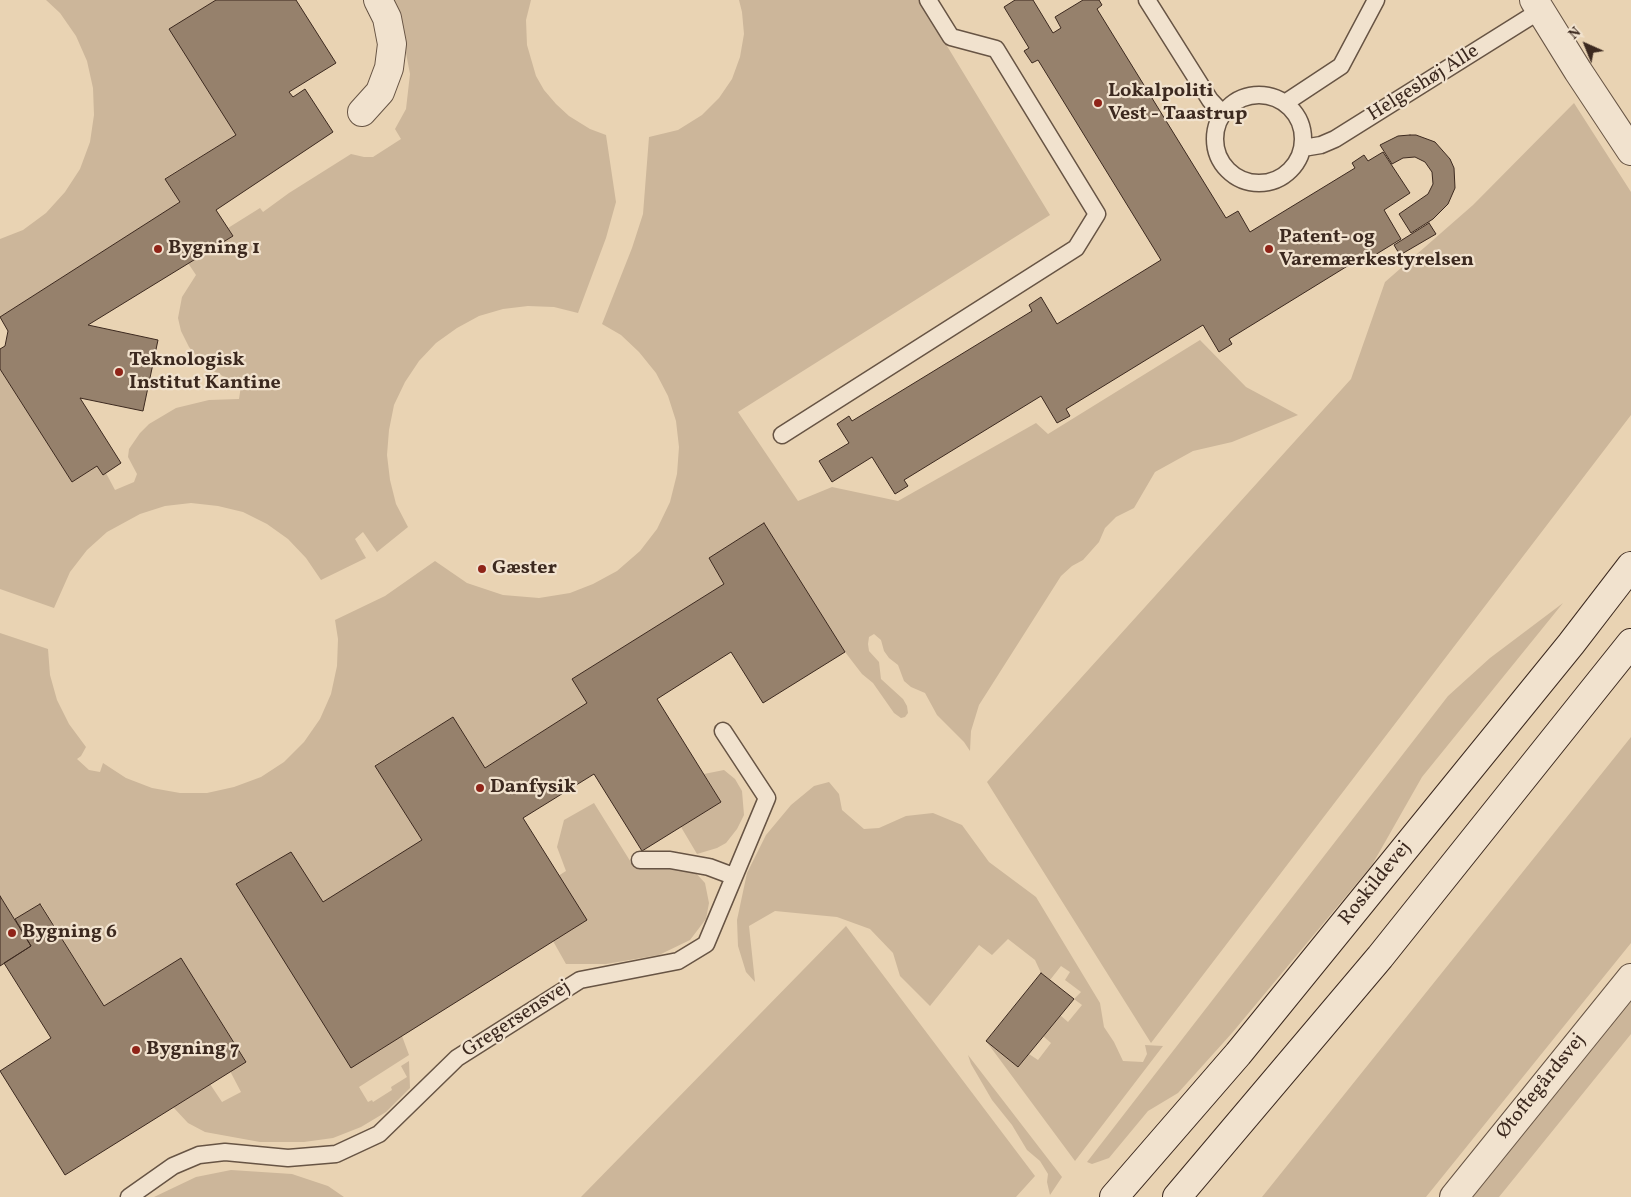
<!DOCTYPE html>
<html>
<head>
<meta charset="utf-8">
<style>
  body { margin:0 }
  #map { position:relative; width:1631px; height:1197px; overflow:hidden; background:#e9d3b3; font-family:Vollkorn,serif }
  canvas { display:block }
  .north { position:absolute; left:1561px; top:20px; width:50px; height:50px; -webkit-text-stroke:4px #f1e2ce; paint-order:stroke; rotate:316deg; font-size:14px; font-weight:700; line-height:20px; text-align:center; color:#3c291f }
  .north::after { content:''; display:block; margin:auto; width:18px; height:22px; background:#3c291f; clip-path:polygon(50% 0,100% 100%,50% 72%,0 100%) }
</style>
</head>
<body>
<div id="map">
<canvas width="1631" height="1197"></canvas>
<div class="north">N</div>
</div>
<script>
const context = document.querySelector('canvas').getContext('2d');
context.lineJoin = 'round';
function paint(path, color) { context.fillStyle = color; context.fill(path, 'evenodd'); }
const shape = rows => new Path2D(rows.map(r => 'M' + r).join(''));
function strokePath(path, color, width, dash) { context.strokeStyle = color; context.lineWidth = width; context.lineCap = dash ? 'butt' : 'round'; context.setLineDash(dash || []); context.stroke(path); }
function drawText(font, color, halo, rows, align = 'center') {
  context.font = font + ' Vollkorn,serif'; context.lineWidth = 4.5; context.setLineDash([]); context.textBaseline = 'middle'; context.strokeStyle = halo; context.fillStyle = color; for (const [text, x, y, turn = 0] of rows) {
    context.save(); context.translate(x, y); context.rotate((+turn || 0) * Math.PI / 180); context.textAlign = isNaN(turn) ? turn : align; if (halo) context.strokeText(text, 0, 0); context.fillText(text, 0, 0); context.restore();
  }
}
paint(shape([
  [46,0,216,0,170,29,236,135,165,178,180,202,0,317,0,239,23,230,46,213,65,192,80,169,90,142,94,115,93,88,87,61,76,36,60,13],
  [392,0,531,0,526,20,527,45,536,76,544,90,556,104,569,116,590,129,606,135,616,202,606,238,578,313,554,307,528,306,503,309,479,316,457,328,436,343,419,361,405,382,394,405,389,430,387,455,390,480,396,504,408,527,377,552,363,532,355,539,366,558,321,580,306,558,288,539,267,524,243,512,218,506,191,503,165,506,140,514,107,532,87,550,70,572,54,608,0,589,0,369,72,482,97,466,106,473,115,490,134,482,137,474,128,457,129,449,140,433,149,424,176,408,209,400,239,399,241,386,206,367,189,347,181,331,178,318,182,297,196,275,188,263,233,236,228,228,260,208,263,212,289,193,351,154,364,157,373,157,401,139,395,129,406,109,410,74,399,16],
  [739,0,919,0,1050,215,738,412,798,501,832,487,898,501,1036,423,1048,434,1200,340,1246,387,1298,415,1232,442,1193,451,1155,472,1134,508,1116,517,1105,528,1099,542,1083,560,1072,566,1061,576,979,705,971,731,970,751,964,742,937,715,925,693,911,687,904,681,898,665,889,658,884,651,881,640,874,634,869,637,868,644,869,651,879,662,881,679,903,699,907,706,908,713,905,717,901,718,894,713,873,683,862,674,845,652,764,523,709,558,724,584,572,679,587,703,485,768,453,717,375,765,422,840,351,1068,402,1036,409,1055,359,1087,368,1102,372,1100,373,1102,392,1090,391,1087,407,1077,401,1066,409,1061,410,1088,386,1112,361,1127,333,1138,304,1142,260,1142,205,1132,188,1123,173,1107,210,1084,222,1102,241,1092,230,1071,246,1061,181,958,104,1006,41,904,15,919,0,896,0,633,48,649,50,675,57,700,69,724,86,747,81,756,77,759,89,770,100,772,103,763,126,778,152,788,180,793,207,793,234,787,261,777,284,762,304,742,320,719,331,694,337,666,338,639,335,620,385,596,435,561,467,583,503,595,539,598,570,593,593,584,617,571,640,551,657,529,670,502,677,474,679,447,676,421,668,396,656,373,639,352,621,335,602,324,632,248,643,214,649,137,678,130,702,115,719,98,732,79,740,57,744,34,742,12],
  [1574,103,1631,192,1631,415,1151,1043,987,782,1351,379,1385,282,1473,205],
  [1563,603,1422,777,1372,865,1232,1033,1178,1093,1148,1111,1109,1158,1092,1164,1087,1162,1448,696,1490,658],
  [1631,737,1631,943,1426,1197,1262,1197],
  [724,770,735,779,742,791,744,815,737,829,726,843,717,848,697,854,681,827,721,802,704,774],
  [829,782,839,794,842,810,864,829,879,828,906,816,933,813,962,825,989,862,1036,897,1100,1003,1104,1027,1114,1042,1123,1061,1143,1062,1147,1054,1145,1045,1163,1046,1075,1161,986,1041,1018,1067,1029,1054,1038,1060,1051,1043,1043,1036,1060,1015,1068,1022,1082,1005,1074,999,1081,992,1065,980,1070,972,1061,966,1050,980,1041,973,1035,960,1008,939,992,955,979,945,930,1006,900,976,893,953,870,929,837,917,775,911,749,926,755,982,746,972,738,946,737,920,747,873,766,835,791,805,814,786],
  [594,803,632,864,666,866,693,870,705,883,709,903,706,919,690,940,659,955,606,964,566,964,553,941,586,920,558,876,566,871,557,847,564,820],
  [846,926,1035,1176,1016,1197,581,1197],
  [1631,1001,1631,1034,1499,1197,1473,1197],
  [968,1055,1062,1177,1050,1195,1047,1182,1048,1174,1040,1161,1027,1150,1012,1125,992,1100,971,1064],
  [231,1170,292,1174,328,1186,344,1197,154,1197,196,1177]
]), '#ccb69a');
const building = shape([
  [216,0,296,0,336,63,289,92,293,97,305,89,333,132,216,210,233,236,88,325,158,340,143,411,80,398,121,463,103,475,97,466,72,482,0,369,0,349,5,346,8,331,0,317,180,202,165,179,236,135,169,29,216,0],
  [1015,0,1033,0,1053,33,1061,28,1055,17,1083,0,1099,0,1102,5,1097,9,1226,218,1238,211,1250,232,1355,168,1352,163,1364,155,1368,161,1383,152,1410,193,1384,210,1401,239,1357,266,1354,262,1229,339,1232,344,1219,352,1203,325,1066,409,1070,416,1057,423,1041,396,904,480,908,486,895,494,872,457,832,482,819,461,849,443,837,424,849,416,852,421,1032,311,1029,305,1041,297,1057,324,1161,260,1038,60,1032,63,1024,51,1029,48,1004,7,1015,0],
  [1410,135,1416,135,1435,142,1450,159,1454,168,1455,188,1448,204,1433,219,1411,233,1399,214,1428,194,1433,184,1432,172,1425,162,1415,157,1403,158,1392,164,1380,145,1398,136,1410,135],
  [1429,223,1436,234,1400,255,1394,245,1429,223],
  [764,523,845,652,763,703,731,652,657,699,721,802,642,851,594,774,523,818,587,920,351,1068,236,884,291,852,323,902,422,840,375,766,453,717,485,768,587,703,572,679,724,584,709,558,764,523],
  [0,896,31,946,0,966,0,896],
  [40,904,104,1006,181,958,246,1062,65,1175,0,1071,51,1038,4,963,31,946,15,919,40,904],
  [1041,973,1074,999,1018,1067,986,1041,1041,973]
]);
paint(building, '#96816c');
strokePath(building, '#3c291f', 1);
const lane = shape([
  [1147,0,1210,100,1223,114],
  '1215 139a44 44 0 1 1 88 0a44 44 0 1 1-88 0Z',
  [1285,103,1341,66,1376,0],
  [1303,148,1321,145,1335,139,1541,10],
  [782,435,1076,248,1097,214,996,49,951,37,928,0],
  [640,860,670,860,709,867,733,876],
  [129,1197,173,1166,199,1155,225,1152,288,1158,336,1154,379,1134,457,1058,580,980,678,961,706,944,767,798,723,731]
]);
const street = shape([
  [1534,0,1578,71,1631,151],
  [362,112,380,92,389,68,392,44,387,18,378,0],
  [1454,1197,1631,978]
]);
const secondary = shape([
  [1114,1197,1238,1054,1571,644,1631,566],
  [1177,1197,1380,957,1631,643]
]);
strokePath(lane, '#675444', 19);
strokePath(street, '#675444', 30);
strokePath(secondary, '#3c291f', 30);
strokePath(lane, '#f1e2ce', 16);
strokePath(street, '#f1e2ce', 28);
strokePath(secondary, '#f1e2ce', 28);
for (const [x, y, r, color] of [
  [1098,103,5,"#8f2418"],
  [158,249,5,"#8f2418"],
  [1269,249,5,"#8f2418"],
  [119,372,5,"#8f2418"],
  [482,569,5,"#8f2418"],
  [480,788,5,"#8f2418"],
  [12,933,5,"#8f2418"],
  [136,1050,5,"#8f2418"]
]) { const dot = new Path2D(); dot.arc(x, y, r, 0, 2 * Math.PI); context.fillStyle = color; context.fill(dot); strokePath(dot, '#f1e2ce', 2); }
drawText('20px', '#3c291f', '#f1e2ce', [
  ["Helgeshøj Alle",1424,84,-32],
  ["Roskildevej",1376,884,-51],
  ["Gregersensvej",517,1020,-33],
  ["Øtoftegårdsvej",1542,1087,-51]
]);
drawText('bold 20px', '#3c291f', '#f1e2ce', [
  ["Lokalpoliti",1108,92],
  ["Vest - Taastrup",1108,115],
  ["Patent- og",1279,238],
  ["Varemærkestyrelsen",1279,261],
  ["Bygning 1",168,249],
  ["Teknologisk",129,361],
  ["Institut Kantine",129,384],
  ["Gæster",492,569],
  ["Danfysik",490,788],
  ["Bygning 6",22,933],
  ["Bygning 7",146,1050]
], 'left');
</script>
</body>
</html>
